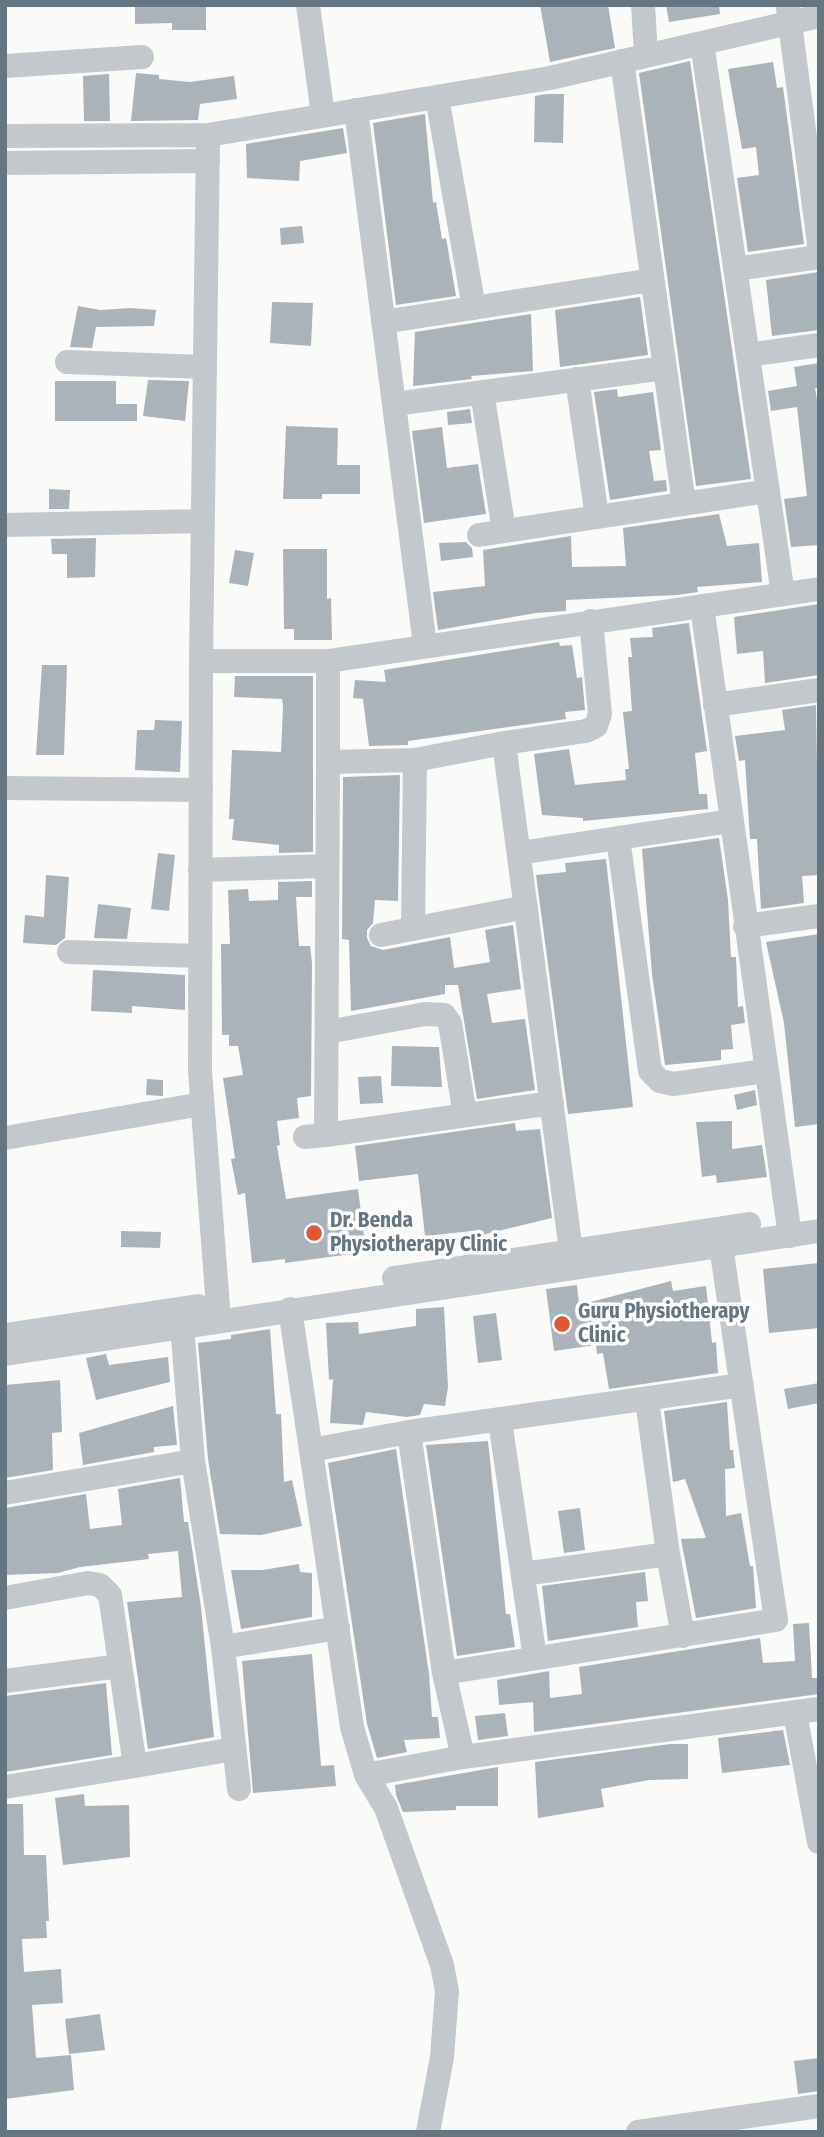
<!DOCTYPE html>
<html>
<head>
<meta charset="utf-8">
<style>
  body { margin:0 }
  #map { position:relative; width:824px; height:2137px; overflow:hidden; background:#fafaf8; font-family:"Fira Sans Condensed",sans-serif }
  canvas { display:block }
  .frame { position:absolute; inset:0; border:7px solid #657683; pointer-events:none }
</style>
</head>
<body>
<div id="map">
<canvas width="824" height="2137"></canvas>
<div class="frame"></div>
</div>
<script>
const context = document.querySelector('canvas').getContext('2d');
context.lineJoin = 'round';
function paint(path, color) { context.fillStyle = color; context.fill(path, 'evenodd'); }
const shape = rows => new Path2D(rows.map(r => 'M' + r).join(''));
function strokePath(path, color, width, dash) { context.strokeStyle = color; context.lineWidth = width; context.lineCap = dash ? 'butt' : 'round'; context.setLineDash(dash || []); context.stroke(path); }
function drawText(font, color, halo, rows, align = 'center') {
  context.font = font + ' "Fira Sans Condensed",sans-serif'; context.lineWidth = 7; context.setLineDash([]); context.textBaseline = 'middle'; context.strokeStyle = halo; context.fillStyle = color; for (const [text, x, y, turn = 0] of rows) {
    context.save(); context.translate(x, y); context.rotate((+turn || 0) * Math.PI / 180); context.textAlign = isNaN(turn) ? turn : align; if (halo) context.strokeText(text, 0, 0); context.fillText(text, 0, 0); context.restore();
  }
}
paint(shape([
  [135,5,206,5,206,30,172,30,172,23,135,24],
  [540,5,608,5,615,48,550,62],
  [666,5,719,5,720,14,669,22],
  [690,61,751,479,696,486,639,73],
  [773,62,777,88,783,87,804,244,748,252,737,178,759,175,756,147,742,149,728,69],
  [136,73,159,75,159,79,190,82,234,76,237,99,200,104,198,120,131,121],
  [109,74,110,121,84,121,83,76],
  [547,94,564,94,563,143,534,142,535,96],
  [425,114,433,203,436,202,442,239,446,238,456,296,396,305,373,123],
  [343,128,347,153,300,161,299,181,247,178,246,144],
  [302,226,304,243,281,245,280,228],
  [819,272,819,330,772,336,766,280],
  [640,297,648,355,560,367,555,310],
  [272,302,313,303,311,346,270,343],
  [78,306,100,310,131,308,156,310,154,326,96,327,92,348,70,347],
  [531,314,533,371,471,376,472,379,413,386,415,332],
  [819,363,819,388,815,388,819,411,819,545,791,547,784,499,807,496,797,407,771,411,768,391,797,386,794,367],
  [148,380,189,381,185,421,143,416],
  [55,381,116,381,116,404,137,404,137,421,55,421],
  [617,389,618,397,653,392,661,450,649,451,654,481,666,480,667,491,610,500,594,392],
  [470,409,472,423,448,425,447,412],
  [286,426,338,428,337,465,360,465,360,494,322,494,322,499,283,499],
  [442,427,447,468,478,464,486,514,424,523,412,431],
  [49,489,70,490,69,509,49,509],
  [719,514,727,546,759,543,762,582,697,587,698,592,677,595,566,600,566,611,536,613,438,630,433,592,485,586,483,550,571,536,572,567,626,566,623,528],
  [96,538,95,577,67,578,67,554,52,554,51,539],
  [466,542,472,548,473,557,441,561,439,543],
  [283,549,327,549,327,599,331,598,332,640,294,640,294,629,284,629],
  [235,550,254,553,248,586,229,583],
  [819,604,819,675,765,683,763,651,737,654,734,617],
  [689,623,707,751,695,753,699,794,707,794,708,809,583,821,583,818,542,815,534,754,569,749,575,785,626,780,625,769,629,769,623,712,632,711,628,657,632,657,630,638,653,637,652,628],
  [559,642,560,646,572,645,577,678,582,677,585,710,565,712,566,719,408,741,408,745,369,746,363,699,353,698,355,680,386,682,384,670],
  [42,665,67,665,64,755,36,755],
  [235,676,313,676,313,852,279,853,279,845,232,840,234,819,229,819,232,750,281,752,283,706,282,699,234,697],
  [816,705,819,875,802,876,804,903,761,909,757,839,750,839,745,760,739,761,735,736,785,730,782,710],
  [155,720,182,721,180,772,135,770,137,730,154,730],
  [400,775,398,901,375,900,373,923,367,930,367,938,371,946,383,950,450,937,454,968,490,962,485,930,513,925,521,989,487,994,492,1023,525,1019,535,1090,477,1099,458,985,445,985,445,994,351,1011,349,940,342,939,343,777],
  [719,838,728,900,731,957,736,957,738,1007,743,1006,745,1023,731,1025,733,1049,721,1050,721,1060,665,1065,652,974,642,849],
  [158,853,175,855,169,911,151,909],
  [606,859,633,1107,568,1114,536,875,566,872,565,863],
  [46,875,69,877,65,938,56,945,23,943,25,915,44,917],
  [312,881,312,897,296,897,299,946,310,946,312,963,311,1096,297,1098,299,1118,277,1121,280,1145,277,1146,286,1199,358,1189,366,1252,285,1263,285,1259,252,1263,245,1193,238,1195,231,1159,235,1158,223,1078,243,1075,238,1046,229,1046,229,1035,222,1035,221,944,230,944,228,890,248,889,249,901,278,900,278,882],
  [98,904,131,908,127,939,94,938],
  [819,934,819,1124,795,1127,784,1023,766,942],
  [93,970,185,975,185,1010,132,1006,132,1013,91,1011],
  [392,1046,439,1047,442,1087,391,1086],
  [381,1076,383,1103,360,1104,358,1077],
  [147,1079,163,1080,163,1096,146,1095],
  [755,1090,757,1105,737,1110,734,1095],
  [732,1121,732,1149,762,1145,767,1177,717,1183,716,1175,702,1177,696,1122],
  [515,1123,516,1131,540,1129,552,1218,473,1237,472,1231,425,1236,418,1174,359,1181,355,1146],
  [121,1231,161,1232,160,1248,121,1247],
  [819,1263,819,1328,769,1333,763,1269],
  [671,1281,673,1291,706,1286,712,1343,716,1342,718,1373,609,1389,603,1353,597,1354,596,1345,554,1351,546,1289,577,1285,579,1305],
  [444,1307,448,1387,445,1406,424,1404,420,1415,407,1417,366,1412,363,1425,330,1423,333,1379,329,1380,326,1323,358,1322,359,1334,416,1326,416,1309],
  [496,1313,502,1360,478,1363,473,1316],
  [270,1329,276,1414,281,1414,284,1482,292,1480,302,1526,261,1535,220,1534,208,1459,198,1343,231,1339,231,1335],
  [106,1354,109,1365,168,1357,170,1382,96,1400,86,1358],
  [60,1380,62,1432,52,1433,53,1470,5,1478,5,1385],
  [819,1383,819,1403,788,1409,784,1389],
  [727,1402,730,1450,733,1450,735,1468,725,1469,726,1516,741,1513,750,1566,753,1566,756,1608,696,1618,681,1539,706,1538,685,1479,673,1482,664,1411],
  [173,1406,177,1445,154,1447,154,1452,83,1465,79,1433],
  [488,1441,506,1614,510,1614,515,1647,457,1656,426,1445],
  [396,1449,429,1674,432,1717,438,1717,440,1738,404,1740,407,1752,377,1758,367,1724,328,1463],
  [180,1478,184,1522,188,1522,201,1607,214,1737,148,1749,127,1602,182,1597,178,1551,148,1554,149,1559,80,1567,58,1573,5,1575,5,1508,86,1494,90,1529,122,1525,118,1489],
  [580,1508,585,1550,564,1553,558,1511],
  [299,1564,300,1572,312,1573,312,1617,241,1629,231,1570,263,1570],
  [645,1572,648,1601,636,1602,638,1627,548,1641,542,1586],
  [809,1623,812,1678,819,1678,819,1694,534,1732,533,1702,499,1705,497,1680,549,1671,550,1698,582,1694,579,1667,760,1638,763,1663,795,1661,793,1624],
  [312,1654,321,1766,334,1765,336,1786,253,1793,242,1661],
  [106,1683,112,1755,5,1772,5,1696],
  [505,1713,508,1736,478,1740,475,1716],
  [783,1730,790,1765,722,1773,718,1738],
  [670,1744,688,1744,688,1779,649,1780,601,1789,604,1807,538,1818,535,1762],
  [498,1767,498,1806,456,1806,456,1810,403,1812,396,1795,395,1785],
  [84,1794,85,1806,129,1805,130,1857,63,1865,55,1798],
  [5,1804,23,1804,24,1855,46,1855,49,1921,46,1921,47,1938,22,1939,24,1972,61,1969,63,2003,32,2005,36,2058,71,2055,74,2090,5,2099],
  [100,2014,105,2050,69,2054,65,2019],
  [819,2058,819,2091,798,2094,794,2061]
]), '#aab3b9');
strokePath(shape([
  [308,5,323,115],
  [643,5,646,55],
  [788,8,819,244],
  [702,43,783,594],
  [622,61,684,504],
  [5,66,142,57],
  [437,97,474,308],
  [356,110,425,645],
  [5,136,208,135],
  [5,163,208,161],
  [735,269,819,257],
  [383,322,652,280],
  [748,355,819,345],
  [67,362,204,367],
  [577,379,597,517],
  [482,392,504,531],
  [394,404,665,368],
  [5,525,203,521],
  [479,535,768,491],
  [702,606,790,1236],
  [201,661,208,135,550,78,819,16],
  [328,661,328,762,415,760,504,743,571,1251],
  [715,705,819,690],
  [504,743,586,731,596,726,600,714,591,621],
  [328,762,326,1135,552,1103],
  [5,788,201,790],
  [618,838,650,1071,660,1081,673,1084,765,1071],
  [519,853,731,821],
  [200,870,326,866],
  [745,926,819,916],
  [413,929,415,760],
  [381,935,526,907],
  [69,952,200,956],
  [327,1032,425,1014,444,1015,450,1023,465,1115],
  [305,1137,326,1135],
  [5,1138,202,1104],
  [394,1278,749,1224],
  [290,1309,352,1727,366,1775,463,1757,819,1709],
  [219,1320,200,1071,201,661,328,661,819,589],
  [182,1326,193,1461,223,1647,239,1789],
  [5,1335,198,1306],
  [5,1354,819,1231],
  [647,1400,668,1554],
  [500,1421,535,1658],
  [409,1432,444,1673,463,1757],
  [311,1450,409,1432,742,1385],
  [5,1493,193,1461],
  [523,1574,668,1554,683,1636],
  [5,1598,88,1583,100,1585,110,1595,135,1766,234,1749],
  [223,1647,338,1628],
  [444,1673,776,1620,721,1246],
  [5,1681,120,1666],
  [795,1713,819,1842],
  [366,1775,386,1808,442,1965,447,1991,442,2057,428,2132],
  [5,1787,135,1766],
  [638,2132,819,2106]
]), '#c3c8cc', 24);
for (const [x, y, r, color] of [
  [314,1233,9,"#e4572e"],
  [562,1324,9,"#e4572e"]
]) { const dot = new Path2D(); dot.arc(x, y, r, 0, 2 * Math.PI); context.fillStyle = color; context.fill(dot); strokePath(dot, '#fff', 2.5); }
drawText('bold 21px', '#657683', '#fff', [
  ["Dr. Benda",330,1221],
  ["Physiotherapy Clinic",330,1245],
  ["Guru Physiotherapy",578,1312],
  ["Clinic",578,1336]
], 'left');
</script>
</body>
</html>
